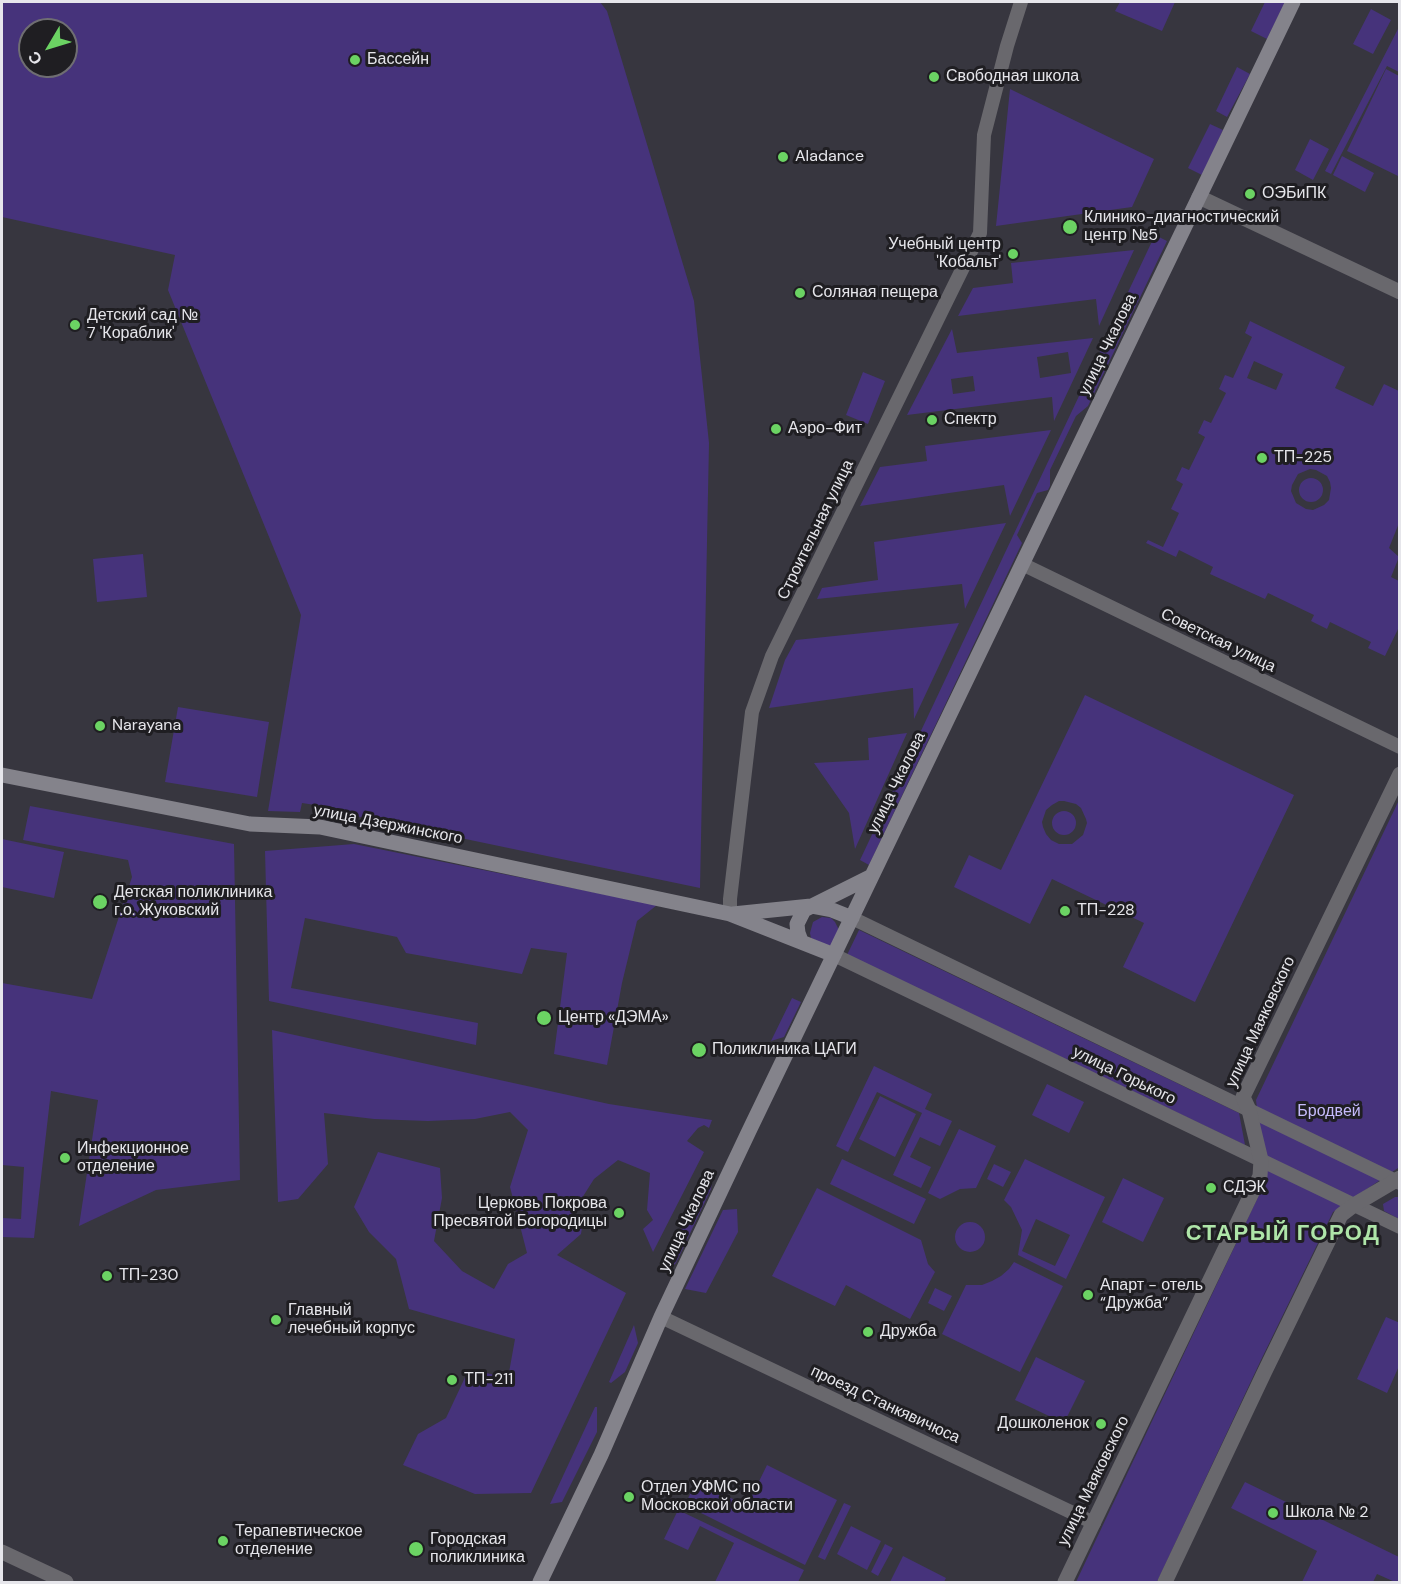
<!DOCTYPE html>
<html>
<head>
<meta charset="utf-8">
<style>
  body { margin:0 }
  #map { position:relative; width:1401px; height:1584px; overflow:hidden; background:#37363f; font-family:"DM Sans",sans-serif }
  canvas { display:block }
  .frame { position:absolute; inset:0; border:3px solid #e6e6eb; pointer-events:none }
  .north { position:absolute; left:18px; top:18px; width:60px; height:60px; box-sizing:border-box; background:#1f1e22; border:2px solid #6f6e72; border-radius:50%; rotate:232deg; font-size:16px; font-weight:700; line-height:24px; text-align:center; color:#e6e6eb }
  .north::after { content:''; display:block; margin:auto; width:21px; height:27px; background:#6bd363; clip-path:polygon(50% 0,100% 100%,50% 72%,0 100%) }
</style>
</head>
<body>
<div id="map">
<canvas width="1401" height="1584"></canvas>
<div class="frame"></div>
<div class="north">С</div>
</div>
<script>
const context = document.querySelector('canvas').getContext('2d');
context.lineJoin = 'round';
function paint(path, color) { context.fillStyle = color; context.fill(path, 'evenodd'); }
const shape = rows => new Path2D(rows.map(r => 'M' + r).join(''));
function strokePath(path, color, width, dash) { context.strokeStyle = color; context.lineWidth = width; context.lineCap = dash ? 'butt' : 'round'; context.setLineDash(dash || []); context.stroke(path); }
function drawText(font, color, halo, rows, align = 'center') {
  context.font = font + ' "DM Sans",sans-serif'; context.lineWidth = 6; context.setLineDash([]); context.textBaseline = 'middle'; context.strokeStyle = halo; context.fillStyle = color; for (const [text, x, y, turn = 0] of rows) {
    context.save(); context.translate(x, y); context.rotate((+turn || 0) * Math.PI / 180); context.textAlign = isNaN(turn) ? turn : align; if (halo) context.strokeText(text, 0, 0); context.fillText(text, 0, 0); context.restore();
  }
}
paint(shape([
  [2,2,600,2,607,11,694,301,709,443,700,888,341,813,341,809,302,803,300,812,268,811,301,615,168,290,175,255,2,217],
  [30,30,66,30,66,66,30,66],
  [1120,2,1175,2,1162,31,1115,11],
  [1265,2,1285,2,1267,39,1251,31],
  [1371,9,1391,20,1373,54,1353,44],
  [1399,27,1399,72,1387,66,1331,174,1325,171],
  [1237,67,1250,74,1227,117,1216,111],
  [1386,69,1399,76,1400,172,1398,176,1347,151],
  [1010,89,1154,159,1132,207,996,226],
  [1210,124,1223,130,1202,175,1188,168],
  [1310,139,1329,149,1313,180,1295,170],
  [1342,156,1374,173,1365,192,1333,175],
  [1155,235,1167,241,1088,406,1076,416,1050,470,1050,486,1048,490,1037,493,1017,535,1022,543,869,865,860,860],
  [1134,250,1099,326,1096,299,958,316,973,288,1013,283,1011,263],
  [1250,321,1345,367,1335,388,1373,406,1384,384,1399,391,1399,523,1389,548,1399,557,1391,577,1399,581,1399,627,1385,656,1368,648,1371,642,1330,622,1327,629,1311,621,1314,615,1268,593,1265,599,1210,574,1213,567,1179,550,1176,557,1146,543,1148,540,1163,547,1179,513,1171,509,1183,484,1176,480,1182,467,1189,470,1205,437,1198,433,1204,420,1211,423,1226,393,1219,389,1225,375,1233,378,1252,337,1245,333],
  [1254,361,1283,374,1276,390,1247,378],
  [1310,469,1316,470,1327,476,1330,482,1331,488,1329,500,1324,505,1313,510,1306,509,1296,503,1291,491,1292,485,1298,474],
  [952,329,957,353,1093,338,1054,421,1052,397,907,415],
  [1068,352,1071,373,1040,378,1037,357],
  [973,376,975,391,953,394,951,379],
  [863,372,885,381,868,424,846,415],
  [1051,430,1010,516,1004,485,860,506,880,467,927,461,925,446],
  '1299 490a12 12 0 1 1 24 0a12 12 0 1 1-24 0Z',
  [1006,523,965,609,962,584,817,599,822,588,878,580,874,542],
  [143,554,147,597,97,602,93,559],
  [959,623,914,719,913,688,769,708,785,660,796,640],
  [1085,695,1294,795,1195,1002,1123,967,1144,923,1052,879,1030,924,954,887,969,855,1001,870],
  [1059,801,1064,801,1076,804,1081,808,1086,819,1087,823,1083,835,1072,844,1059,844,1051,840,1046,834,1043,827,1042,822,1046,810,1052,805],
  [178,707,269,722,257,797,165,782],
  [907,733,855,849,849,813,814,763,869,760,868,738],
  [1399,800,1399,1164,1398,1168,1333,1212,1260,1362,1157,1582,1076,1582,1266,1180,1256,1100],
  [30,806,234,844,240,1180,156,1190,79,1226,98,1100,51,1091,34,1238,2,1237,2,1218,21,1219,24,1167,2,1165,2,983,92,999,132,877,128,860,23,840],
  '1052 823a12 12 0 1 1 24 0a12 12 0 1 1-24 0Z',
  [2,839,64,852,54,898,2,887],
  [354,844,657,905,637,921,622,983,607,1065,554,1054,567,953,531,948,522,974,406,953,397,937,305,918,291,988,478,1023,476,1045,269,1001,265,851],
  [822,917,831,918,835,922,839,930,831,945,827,946,811,938,810,933,813,922],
  [859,930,1239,1113,1245,1145,847,955],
  [792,998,801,1002,784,1037,771,1041],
  [272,1030,609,1104,712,1120,709,1128,704,1125,698,1128,687,1141,704,1152,653,1252,643,1229,653,1220,647,1210,650,1173,618,1160,594,1179,582,1198,575,1214,583,1221,581,1234,557,1255,626,1293,531,1493,475,1494,403,1465,418,1434,446,1418,469,1369,508,1378,515,1339,409,1309,396,1259,369,1232,354,1207,378,1152,440,1168,442,1198,434,1241,462,1271,494,1289,508,1264,527,1253,510,1187,528,1130,510,1112,475,1119,428,1121,374,1119,324,1113,328,1164,298,1199,278,1202],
  [874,1066,932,1094,925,1109,952,1121,940,1146,920,1137,910,1157,931,1167,921,1188,893,1175,922,1113,877,1092,848,1152,836,1146],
  [1047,1084,1084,1102,1069,1133,1032,1115],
  [880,1096,916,1114,895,1157,859,1139],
  [959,1129,996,1146,976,1188,960,1189,940,1199,928,1193],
  [842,1159,926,1199,914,1224,830,1184],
  [1025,1159,1105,1197,1066,1279,1018,1255,1022,1230,1011,1207,1004,1200],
  [1036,1219,1070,1235,1055,1266,1022,1251],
  [994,1164,1011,1172,1003,1187,987,1179],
  [708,1173,712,1183,711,1189,676,1263,673,1266,663,1268,664,1265],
  [1123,1178,1164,1198,1143,1242,1102,1222],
  [817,1188,921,1240,928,1264,935,1272,910,1319,846,1285,835,1306,772,1276],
  [1395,1197,1399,1197,1399,1219,1384,1211,1383,1204],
  [737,1209,738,1232,706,1293,685,1289,723,1210],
  '955 1237a15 15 0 1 1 30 0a15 15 0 1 1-30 0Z',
  [1014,1262,1063,1286,1020,1372,942,1334,966,1285,982,1285,992,1281,1001,1276,1009,1269],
  [935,1288,952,1296,944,1311,928,1303],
  [1386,1317,1400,1323,1399,1366,1387,1393,1357,1379],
  [634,1325,638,1343,625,1372,611,1383,609,1382],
  [1036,1357,1085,1381,1064,1423,1015,1400],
  [595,1407,597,1407,597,1432,562,1502,550,1504],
  [767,1465,837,1500,805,1565,685,1505,696,1481,747,1506],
  [1245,1482,1399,1557,1399,1582,1395,1582,1377,1574,1373,1582,1302,1582,1317,1551,1231,1508],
  [844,1503,851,1506,825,1560,818,1557],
  [678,1510,804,1570,798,1582,715,1582,734,1543,700,1526,688,1550,664,1539],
  [851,1526,881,1541,867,1570,837,1554],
  [885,1544,893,1548,878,1576,871,1572],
  [903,1556,946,1578,944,1582,890,1582]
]), '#46337b');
strokePath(shape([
  [1022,564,1400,747],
  [730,914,730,899,752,712,772,656,980,233,984,135,1007,46,1021,2],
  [852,918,1400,1183],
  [834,955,1400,1227],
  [661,1317,1094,1523]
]), '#69686d', 14);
strokePath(shape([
  [1199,197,1400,292],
  [2,1552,66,1582],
  [1065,1582,1260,1176,1261,1160,1249,1110,1243,1097,1400,774],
  [1165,1582,1265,1371,1341,1215,1354,1205,1400,1178]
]), '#69686d', 15);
strokePath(shape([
  [2,775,250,824,320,827,730,914,834,955],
  [733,914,811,906,832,910,852,918],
  [801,941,798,933,797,924,804,910,872,876],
  [540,1582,601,1455,661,1317,749,1131,1293,2]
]), '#84838b', 15);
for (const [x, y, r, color] of [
  [355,60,6,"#6bd363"],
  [934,77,6,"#6bd363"],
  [783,157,6,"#6bd363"],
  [1250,194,6,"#6bd363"],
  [1070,227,8,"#6bd363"],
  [1013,254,6,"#6bd363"],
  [800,293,6,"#6bd363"],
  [75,325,6,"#6bd363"],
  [932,420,6,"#6bd363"],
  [776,429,6,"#6bd363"],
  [1262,458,6,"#6bd363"],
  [100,726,6,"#6bd363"],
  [100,902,8,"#6bd363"],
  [1065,911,6,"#6bd363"],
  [544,1018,8,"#6bd363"],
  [699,1050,8,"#6bd363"],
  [65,1158,6,"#6bd363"],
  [1211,1188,6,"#6bd363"],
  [619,1213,6,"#6bd363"],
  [107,1276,6,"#6bd363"],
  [1088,1295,6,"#6bd363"],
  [276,1320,6,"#6bd363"],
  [868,1332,6,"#6bd363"],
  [452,1380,6,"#6bd363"],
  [1101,1424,6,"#6bd363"],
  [629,1497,6,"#6bd363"],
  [1273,1513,6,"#6bd363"],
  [223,1541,6,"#6bd363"],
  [416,1549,8,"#6bd363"]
]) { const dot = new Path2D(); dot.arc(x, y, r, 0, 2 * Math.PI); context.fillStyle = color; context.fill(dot); strokePath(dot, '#1f1e22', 2); }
drawText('16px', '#e6e6eb', '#1f1e22', [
  ["Бассейн",367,60],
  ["Свободная школа",946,77],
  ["Aladance",795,157],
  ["ОЭБиПК",1262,194],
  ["Клинико-диагностический",1084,218],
  ["центр №5",1084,236],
  ["Учебный центр",1001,245,"right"],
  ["'Кобальт'",1001,263,"right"],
  ["Соляная пещера",812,293],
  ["Детский сад №",87,316],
  ["7 'Кораблик'",87,334],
  ["Спектр",944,420],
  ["Аэро-Фит",788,429],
  ["ТП-225",1274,458],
  ["Narayana",112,726],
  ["Детская поликлиника",114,893],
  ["г.о. Жуковский",114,911],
  ["ТП-228",1077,911],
  ["Центр «ДЭМА»",558,1018],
  ["Поликлиника ЦАГИ",712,1050],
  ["Инфекционное",77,1149],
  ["отделение",77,1167],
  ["СДЭК",1223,1188],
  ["Церковь Покрова",607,1204,"right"],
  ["Пресвятой Богородицы",607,1222,"right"],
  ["ТП-230",119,1276],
  ["Апарт - отель",1100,1286],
  ["“Дружба”",1100,1304],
  ["Главный",288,1311],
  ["лечебный корпус",288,1329],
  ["Дружба",880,1332],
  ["ТП-211",464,1380],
  ["Дошколенок",1089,1424,"right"],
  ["Отдел УФМС по",641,1488],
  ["Московской области",641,1506],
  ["Школа № 2",1285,1513],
  ["Терапевтическое",235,1532],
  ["отделение",235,1550],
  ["Городская",430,1540],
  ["поликлиника",430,1558]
], 'left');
drawText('16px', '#e6e6eb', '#1f1e22', [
  ["улица Чкалова",1108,345,-64],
  ["Строительная улица",816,530,-64],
  ["Советская улица",1218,641,26],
  ["улица Чкалова",897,783,-64],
  ["улица Дзержинского",388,825,11],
  ["улица Маяковского",1261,1022,-65],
  ["улица Горького",1124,1076,26],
  ["улица Чкалова",687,1221,-65],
  ["проезд Станкявичюса",885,1405,25],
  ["улица Маяковского",1094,1481,-64]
]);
drawText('16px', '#c6bbfc', '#1f1e22', [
  ["Бродвей",1329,1112]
]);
context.letterSpacing = '1.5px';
drawText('bold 22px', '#aee5a8', '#1f1e22', [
  ["СТАРЫЙ ГОРОД",1283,1234]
]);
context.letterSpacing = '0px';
</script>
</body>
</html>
